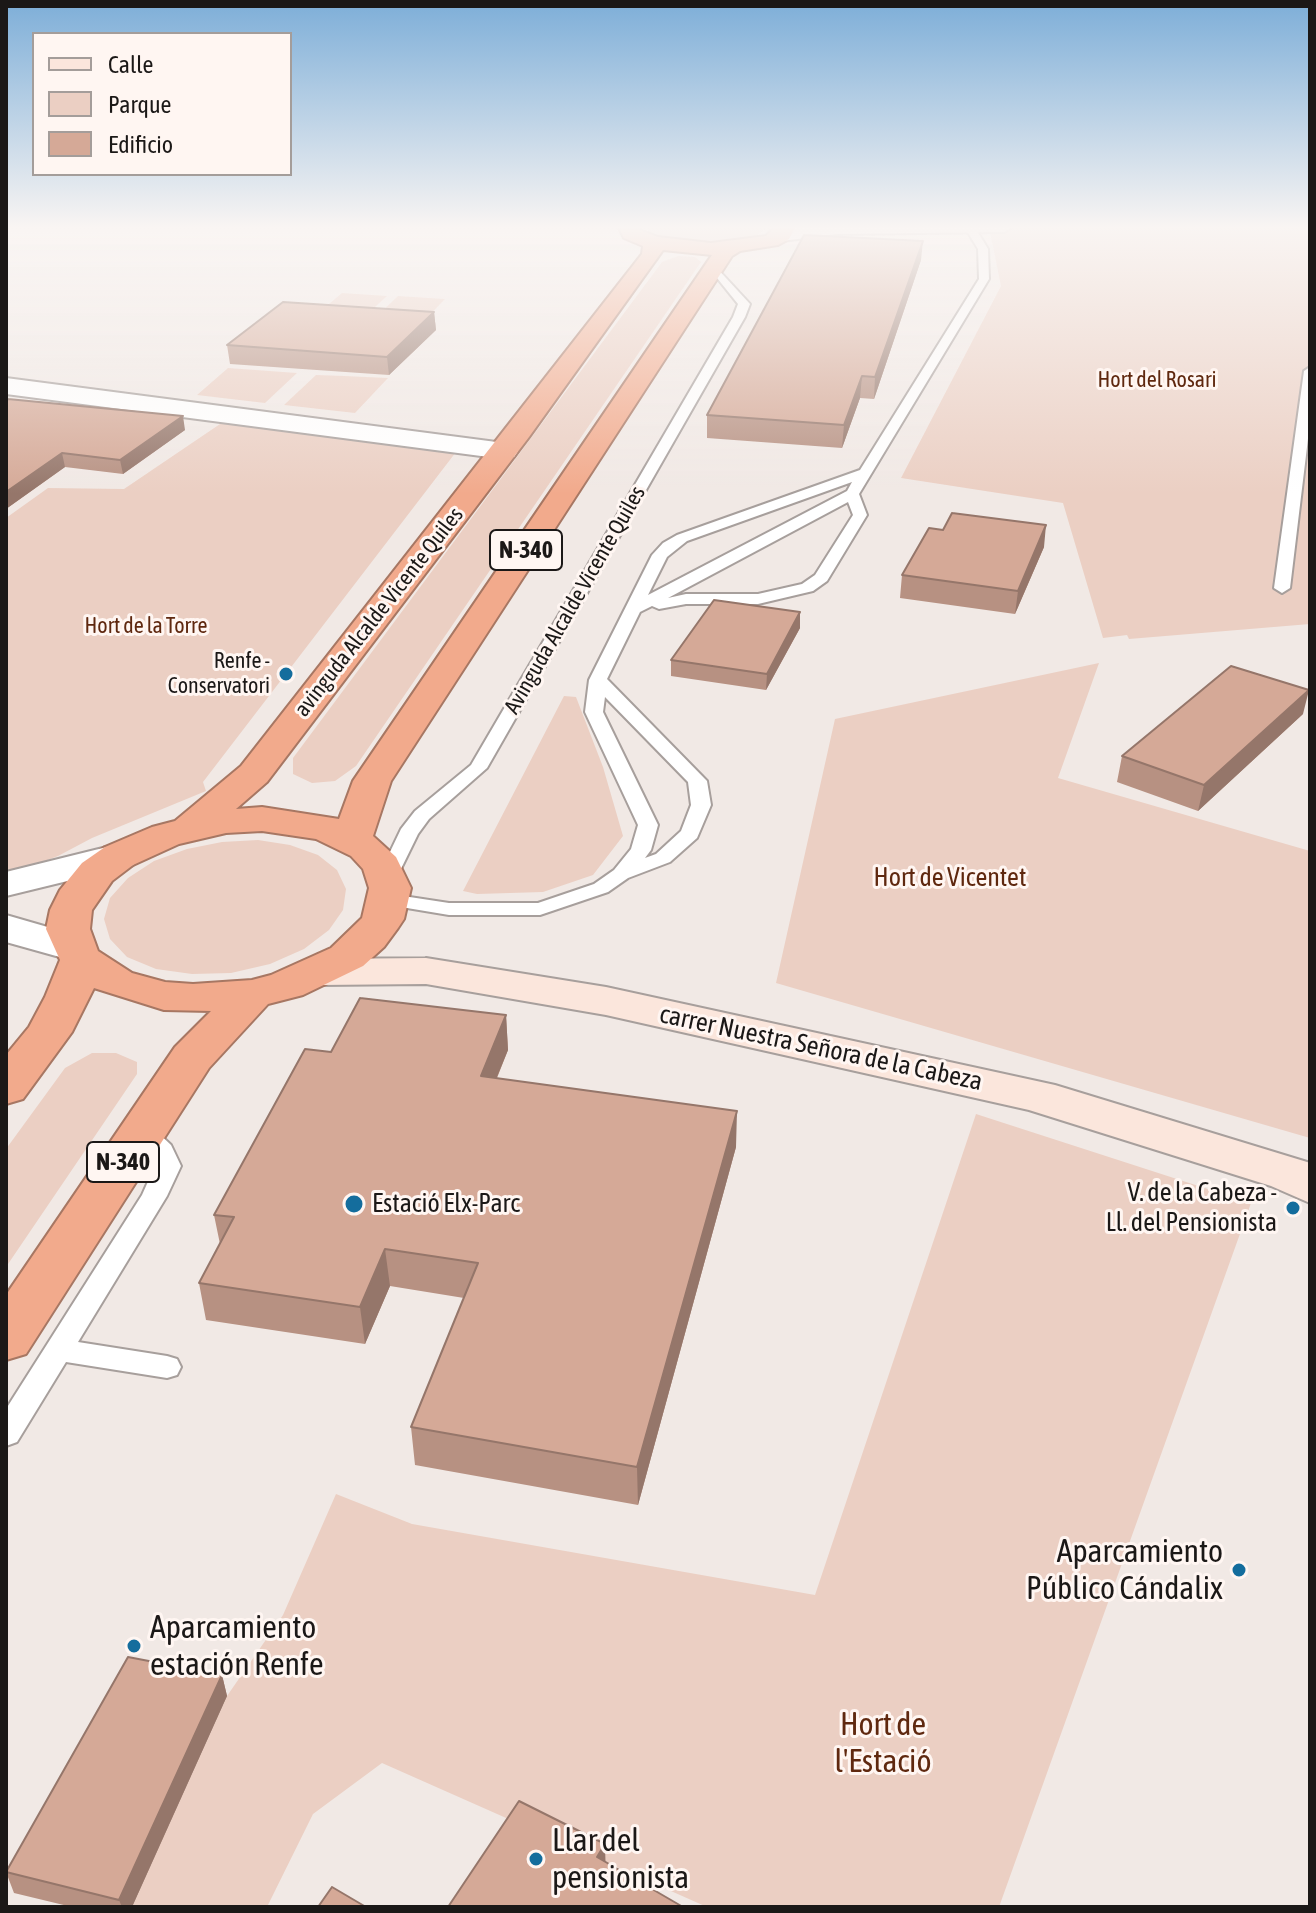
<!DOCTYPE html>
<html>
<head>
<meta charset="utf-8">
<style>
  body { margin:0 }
  #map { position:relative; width:1316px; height:1913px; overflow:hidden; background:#f1e9e5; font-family:"Asap Condensed",sans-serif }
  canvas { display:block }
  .frame { position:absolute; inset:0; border:8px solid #1b1817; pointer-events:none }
  .legend { position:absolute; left:32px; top:32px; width:260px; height:144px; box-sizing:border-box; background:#fff6f2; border:2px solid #a49d9a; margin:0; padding:10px 14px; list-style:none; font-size:24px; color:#1b1817 }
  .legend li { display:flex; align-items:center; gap:16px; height:40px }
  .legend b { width:40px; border:2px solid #a49d9a }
</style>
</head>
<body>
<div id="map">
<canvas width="1316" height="1913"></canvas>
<div class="frame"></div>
<ul class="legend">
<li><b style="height:10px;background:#fbe6dc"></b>Calle</li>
<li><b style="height:22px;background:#ebcfc3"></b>Parque</li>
<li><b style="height:22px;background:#d5a997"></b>Edificio</li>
</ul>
</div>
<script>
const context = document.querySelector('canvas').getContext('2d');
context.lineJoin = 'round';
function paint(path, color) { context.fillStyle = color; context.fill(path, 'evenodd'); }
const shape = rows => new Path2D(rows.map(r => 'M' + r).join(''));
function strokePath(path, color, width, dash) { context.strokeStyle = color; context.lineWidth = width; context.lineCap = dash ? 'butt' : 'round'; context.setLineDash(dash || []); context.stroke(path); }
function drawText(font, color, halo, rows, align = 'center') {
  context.font = font + ' "Asap Condensed",sans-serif'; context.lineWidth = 6; context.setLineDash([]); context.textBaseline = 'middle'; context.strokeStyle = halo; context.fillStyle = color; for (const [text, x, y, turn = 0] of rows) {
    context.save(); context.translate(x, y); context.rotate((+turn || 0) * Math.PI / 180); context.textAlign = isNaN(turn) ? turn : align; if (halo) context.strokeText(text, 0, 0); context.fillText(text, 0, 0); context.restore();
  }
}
paint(shape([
  [646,226,766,226,767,228,753,238,715,244,657,237,649,233],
  [1283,226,1310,227,1310,624,1129,639,1127,635,1103,638,1063,503,901,478,1001,286,989,227],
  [678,256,695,257,701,262,356,766,335,781,312,783,293,774,293,758,662,262],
  [342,293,387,296,363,318,316,315],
  [398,296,445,299,423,322,374,319],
  [228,368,297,373,265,403,197,395],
  [316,375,344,376,388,378,355,413,284,405],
  [223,422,456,452,203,782,206,791,92,838,58,856,27,868,6,871,6,518,48,488,124,489],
  [1099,663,1058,778,1310,851,1310,1138,776,983,835,719],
  [564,696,576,697,603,767,623,836,593,875,543,892,477,894,463,891],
  [258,840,290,845,318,855,337,870,346,889,343,910,329,930,304,949,270,964,231,973,192,974,156,969,127,957,110,939,104,919,110,898,128,878,154,861,187,849,222,842],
  [92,1053,116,1053,137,1062,137,1074,6,1267,6,1149,65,1068],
  [976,1114,1251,1203,999,1907,707,1907,382,1763,313,1814,267,1907,132,1907,227,1696,283,1615,336,1494,412,1524,815,1595]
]), '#ebcfc3');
const lane = shape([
  [964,226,974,226,988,249,989,279,859,494,867,515,827,581,813,591,758,604,686,604,659,609,652,606,640,612,607,679,707,781,711,805,697,838,670,862,628,878,608,892,540,915,449,915,383,904,379,900,383,896,390,894,449,903,538,903,594,884,614,870,631,849,638,825,585,712,589,680,652,555,663,543,677,535,860,470,979,279,978,249,964,226],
  [852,482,847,491,648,595,667,557,687,541,852,482],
  [848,502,853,515,815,575,802,584,758,594,686,594,668,598,848,502],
  [605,697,688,782,691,805,681,831,656,854,645,858,651,850,658,825,603,712,605,697],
  [714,265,750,304,745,317,487,768,429,819,418,834,395,881,381,881,378,877,401,829,415,811,471,765,733,317,738,304,709,268,714,265],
  [1310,367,1310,422,1290,588,1282,593,1274,588,1304,371,1310,367],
  [143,1125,152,1127,171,1145,181,1166,167,1196,78,1342,167,1356,177,1359,181,1367,177,1375,167,1378,66,1362,17,1442,6,1446,6,1409,142,1195,155,1166,151,1155,131,1133,134,1127,143,1125]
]);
const street = shape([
  [808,226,1014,226,1004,232,837,234,782,241,772,235,775,231,808,226],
  [6,378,504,443,514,445,518,451,514,457,504,459,6,394,6,378],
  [119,844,133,847,139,856,133,865,6,896,6,872,119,844],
  [6,915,89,939,96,948,89,957,74,961,6,942,6,915]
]);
const secondary = shape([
  [426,958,606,987,1055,1085,1307,1162,1310,1163,1310,1203,1271,1186,1029,1110,606,1015,426,984,320,985,304,981,298,972,304,963,320,959,426,958]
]);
const highway = shape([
  [618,226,638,226,640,230,658,237,711,243,766,236,776,226,796,226,789,239,778,245,740,251,732,256,391,781,373,836,396,857,411,888,404,919,398,928,384,947,363,966,303,995,268,1004,209,1068,26,1354,6,1360,6,1295,175,1047,211,1011,164,1010,94,988,72,1032,23,1099,6,1104,6,1055,29,1027,45,997,60,960,46,929,50,910,60,890,82,863,105,847,152,827,175,821,241,766,642,254,643,246,624,238,618,226],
  [663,250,712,255,353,781,339,819,262,807,236,809,267,782,529,437,663,250],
  [262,831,316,839,351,856,363,869,369,888,362,918,331,948,271,975,252,980,193,984,165,982,132,973,98,951,90,929,92,910,112,881,133,865,179,844,226,833,262,831]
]);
strokePath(lane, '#a79f9c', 4);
strokePath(street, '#a79f9c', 4);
strokePath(secondary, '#a79f9c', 4);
strokePath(highway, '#a77763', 4);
paint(lane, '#fff');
paint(street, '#fff');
paint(secondary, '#fbe6dc');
paint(highway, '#f2aa8c');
paint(shape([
  [921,260,874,399,860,398,842,448,707,438,707,415],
  [434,312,436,330,389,375,230,364,227,345],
  [6,400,185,430,123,474,65,467,6,509],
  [943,530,1044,547,1015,614,900,598,902,575],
  [800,612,800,628,766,690,671,676,671,660],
  [1303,714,1198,811,1117,782,1122,756],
  [506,1015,508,1050,497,1078,736,1147,638,1505,415,1465,411,1427,464,1298,390,1286,365,1344,206,1320,199,1283,220,1244,214,1215],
  [222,1675,227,1696,132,1907,72,1907,14,1893,6,1872]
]), '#b79182');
paint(shape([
  [923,241,921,260,874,399,875,377],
  [434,312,436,330,389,375,387,357],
  [862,376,860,398,842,448,844,425],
  [183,416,185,430,123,474,120,460],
  [62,453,65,467,6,509,6,492],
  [1046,525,1044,547,1015,614,1018,591],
  [800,612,800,628,766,690,767,674],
  [1309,690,1303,714,1198,811,1204,785],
  [506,1015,508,1050,483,1111,481,1076],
  [737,1111,736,1147,638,1505,637,1467],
  [385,1249,390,1286,365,1344,360,1307],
  [222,1675,227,1696,132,1907,122,1907,119,1900],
  [605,1844,606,1881,597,1857]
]), '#95766a');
const building = shape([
  [804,235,923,241,875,377,862,376,844,425,707,415,804,235],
  [283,302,434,312,387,357,227,345,283,302],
  [8,399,183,416,120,460,62,453,6,492,6,400,8,399],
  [952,513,1046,525,1018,591,902,575,929,528,943,530,952,513],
  [714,600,800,612,767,674,671,660,714,600],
  [1231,666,1309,690,1204,785,1122,756,1231,666],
  [360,998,506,1015,481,1076,737,1111,637,1467,411,1427,478,1263,385,1249,360,1307,199,1283,234,1217,214,1215,305,1049,331,1052,360,998],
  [128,1657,222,1675,119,1900,6,1872,128,1657],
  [519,1801,605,1844,597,1857,683,1907,448,1907,519,1801],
  [332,1887,366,1907,318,1907,332,1887]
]);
paint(building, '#d5a997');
strokePath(building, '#95766a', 2);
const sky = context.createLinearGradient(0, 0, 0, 494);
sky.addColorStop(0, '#7daed8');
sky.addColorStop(0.46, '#f9f5f3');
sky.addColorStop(1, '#f9f5f300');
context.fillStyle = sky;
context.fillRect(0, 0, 1316, 494);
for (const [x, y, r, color] of [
  [286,674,8,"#146d9d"],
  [354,1204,10,"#146d9d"],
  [1293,1208,8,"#146d9d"],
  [1239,1570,8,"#146d9d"],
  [134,1646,8,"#146d9d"],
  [536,1859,8,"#146d9d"]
]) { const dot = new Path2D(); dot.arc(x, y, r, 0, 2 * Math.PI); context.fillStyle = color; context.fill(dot); strokePath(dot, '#fff6f2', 3); }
drawText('22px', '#5f280f', '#fff6f2', [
  ["Hort del Rosari",1157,380],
  ["Hort de la Torre",146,626]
]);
drawText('22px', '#1b1817', '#fff6f2', [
  ["Avinguda Alcalde Vicente Quiles",575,600,-60],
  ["avinguda Alcalde Vicente Quiles",379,612,-52]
]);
drawText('22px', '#1b1817', '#fff6f2', [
  ["Renfe -",270,661],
  ["Conservatori",270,686]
], 'right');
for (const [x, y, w] of [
  [526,550,72],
  [123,1162,72]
]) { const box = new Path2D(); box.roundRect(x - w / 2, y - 20, w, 40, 6); context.fillStyle = '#fff6f2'; context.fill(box); strokePath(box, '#1b1817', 2); }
drawText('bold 24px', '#1b1817', null, [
  ["N-340",526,550],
  ["N-340",123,1162]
]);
drawText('26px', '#5f280f', '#fff6f2', [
  ["Hort de Vicentet",950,878]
]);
drawText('26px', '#1b1817', '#fff6f2', [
  ["carrer Nuestra Señora de la Cabeza",821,1048,12]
]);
drawText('26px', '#1b1817', '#fff6f2', [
  ["V. de la Cabeza -",1277,1193],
  ["Ll. del Pensionista",1277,1223],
  ["Estació Elx-Parc",372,1204,"left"]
], 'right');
drawText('32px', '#1b1817', '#fff6f2', [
  ["Aparcamiento",1223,1552,"right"],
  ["Público Cándalix",1223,1589,"right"],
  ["Aparcamiento",150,1628],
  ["estación Renfe",150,1665],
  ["Llar del",552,1841],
  ["pensionista",552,1878]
], 'left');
drawText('32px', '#5f280f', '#fff6f2', [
  ["Hort de",883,1725],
  ["l'Estació",883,1762]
]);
</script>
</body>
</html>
